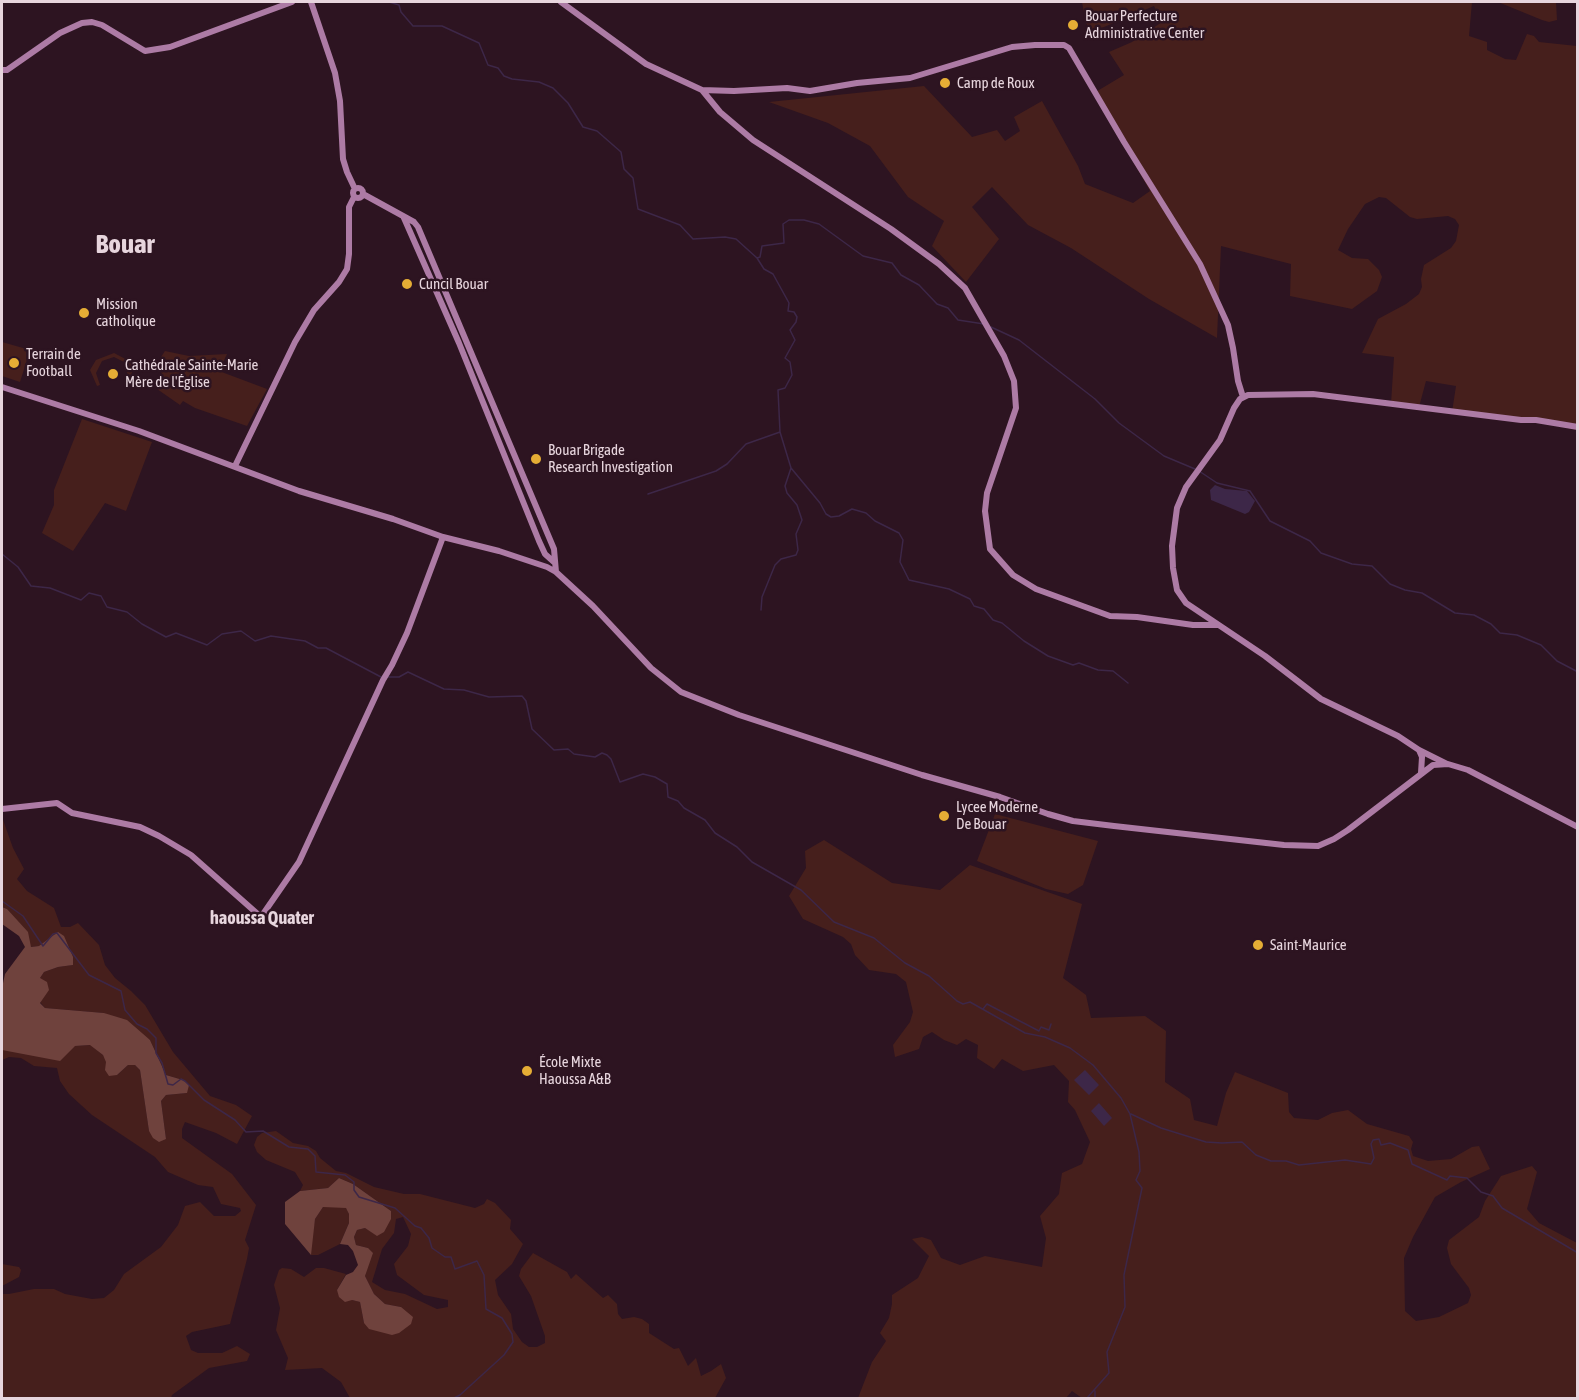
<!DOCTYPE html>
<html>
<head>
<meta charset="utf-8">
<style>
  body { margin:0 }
  #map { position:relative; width:1579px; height:1400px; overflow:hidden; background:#2d1421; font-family:"Asap Condensed",sans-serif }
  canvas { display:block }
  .frame { position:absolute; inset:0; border:3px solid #e7d5dd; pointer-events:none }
</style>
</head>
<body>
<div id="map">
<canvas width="1579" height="1400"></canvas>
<div class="frame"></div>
</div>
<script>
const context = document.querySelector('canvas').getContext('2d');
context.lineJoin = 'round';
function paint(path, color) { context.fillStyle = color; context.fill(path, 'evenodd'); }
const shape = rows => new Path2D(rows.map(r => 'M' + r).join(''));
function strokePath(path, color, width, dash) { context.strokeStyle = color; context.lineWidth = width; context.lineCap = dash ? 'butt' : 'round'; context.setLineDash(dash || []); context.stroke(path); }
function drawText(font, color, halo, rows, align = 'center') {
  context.font = font + ' "Asap Condensed",sans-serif'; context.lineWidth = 5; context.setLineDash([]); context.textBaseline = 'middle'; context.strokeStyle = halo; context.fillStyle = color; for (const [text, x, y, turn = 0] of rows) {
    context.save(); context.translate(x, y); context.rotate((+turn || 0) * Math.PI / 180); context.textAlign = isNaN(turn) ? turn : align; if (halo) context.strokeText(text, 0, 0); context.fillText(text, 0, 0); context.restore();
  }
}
paint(shape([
  [1082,2,1472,2,1469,36,1487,42,1487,50,1505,59,1516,60,1527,34,1534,36,1539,42,1577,46,1577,430,1549,424,1452,412,1456,386,1426,381,1419,407,1391,404,1394,357,1362,353,1378,319,1406,304,1419,294,1422,287,1421,279,1424,265,1451,248,1456,241,1459,225,1455,219,1448,216,1417,219,1410,217,1386,198,1379,197,1365,204,1348,229,1338,250,1352,258,1368,259,1379,270,1382,277,1377,291,1352,309,1290,296,1291,264,1221,246,1217,338,1149,299,1071,248,1028,225,992,187,972,207,999,239,966,282,932,246,944,221,908,197,870,146,828,123,769,102,924,86,972,137,997,130,1005,141,1020,131,1014,117,1042,101,1078,166,1085,184,1133,203,1150,191,1094,93,1124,75,1109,52,1132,42,1162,22,1154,6,1092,32,1086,23],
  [1498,2,1556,2,1557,20,1549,22,1542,20],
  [2,342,30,350,20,382,2,376],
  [165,351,189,356,227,354,219,371,267,389,247,426,195,408,183,401,180,405,147,382,150,378,154,380,159,380,162,376,161,370,155,366],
  [114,353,137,365,128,379,126,363,114,357,102,361,96,373,100,385,97,386,90,370,96,360],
  [82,419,152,442,126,511,105,503,73,551,42,533,54,505,54,490],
  [995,814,1098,841,1083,885,1068,894,1046,889,977,861],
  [2,817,13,848,24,869,17,879,27,891,54,908,61,927,70,927,78,923,99,945,105,965,115,978,131,991,145,1005,173,1052,210,1096,236,1105,252,1116,237,1144,216,1133,185,1122,182,1129,182,1138,232,1174,256,1205,245,1240,249,1248,247,1259,230,1324,192,1332,186,1336,191,1350,198,1353,222,1353,237,1346,250,1354,247,1361,209,1368,172,1395,171,1398,2,1398,2,1294,9,1294,34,1289,54,1289,65,1294,92,1299,104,1298,114,1290,124,1274,161,1247,178,1225,185,1206,200,1202,214,1216,235,1216,241,1211,240,1208,221,1204,213,1187,198,1185,168,1172,155,1157,92,1115,69,1094,60,1081,57,1068,34,1066,21,1058,9,1057,2,1060,2,1050,91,1045,103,1055,117,1075,128,1065,135,1065,140,1070,149,1131,166,1139,161,1101,166,1095,187,1093,183,1080,166,1075,150,1040,104,1013,45,1008,40,1002,40,978,44,972,58,967,73,965,39,946,31,947,7,909,2,907],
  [824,840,892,883,940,890,970,865,1082,904,1063,978,1086,995,1091,1018,1145,1016,1166,1031,1165,1082,1190,1099,1194,1120,1217,1126,1226,1093,1235,1072,1288,1093,1289,1112,1294,1118,1318,1120,1332,1113,1348,1110,1367,1124,1409,1136,1413,1142,1411,1149,1413,1156,1428,1161,1451,1159,1472,1147,1479,1146,1490,1169,1461,1182,1435,1197,1413,1237,1404,1258,1405,1311,1416,1321,1439,1317,1468,1303,1471,1295,1469,1288,1451,1264,1447,1248,1449,1240,1479,1217,1485,1201,1501,1176,1532,1166,1537,1172,1527,1209,1539,1223,1577,1243,1577,1398,1082,1398,1072,1391,1066,1398,858,1398,872,1362,886,1341,880,1333,889,1318,892,1304,892,1295,918,1278,929,1256,912,1239,922,1237,931,1240,941,1258,960,1265,985,1256,1042,1267,1046,1238,1040,1216,1059,1194,1062,1173,1082,1164,1090,1142,1075,1110,1068,1102,1069,1081,1054,1065,1023,1071,1002,1059,994,1069,977,1058,978,1045,966,1039,957,1045,944,1040,932,1032,923,1037,919,1049,895,1057,893,1045,910,1022,913,1012,906,982,896,974,869,970,855,955,851,944,843,937,803,919,789,896,806,868,805,851],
  [276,1131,293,1143,308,1146,316,1151,320,1158,336,1171,346,1173,374,1187,404,1194,420,1194,475,1208,484,1204,487,1199,495,1203,511,1220,510,1229,523,1244,512,1264,495,1280,498,1295,511,1314,513,1329,522,1342,529,1347,537,1347,545,1343,545,1336,531,1296,519,1276,521,1269,533,1253,567,1272,571,1279,576,1274,603,1298,608,1295,617,1304,618,1314,622,1319,634,1317,642,1319,649,1324,649,1333,674,1349,679,1348,688,1366,696,1358,701,1376,711,1371,721,1364,726,1378,715,1398,350,1398,341,1382,322,1368,285,1370,288,1358,276,1330,280,1308,274,1285,279,1270,282,1268,291,1269,304,1277,316,1268,324,1268,346,1274,337,1290,352,1300,360,1302,364,1323,401,1307,385,1304,374,1294,365,1276,368,1248,356,1245,354,1237,357,1230,365,1228,377,1235,391,1211,353,1184,339,1178,328,1188,300,1191,303,1185,295,1172,266,1160,257,1152,254,1145,257,1137,262,1133],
  [403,1217,411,1234,408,1246,394,1264,397,1275,424,1295,448,1300,448,1307,437,1309,405,1294,385,1290,372,1282,382,1249,394,1233,396,1219],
  [323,1207,346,1207,349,1214,349,1223,340,1244,318,1255,311,1255,311,1242,315,1219],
  [2,1264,19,1267,21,1270,19,1277,2,1286]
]), '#461f1c');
paint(shape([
  [2,907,7,909,28,932,31,947,39,946,58,932,64,936,73,957,73,965,58,967,44,972,40,978,47,982,49,990,40,1003,45,1008,104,1013,127,1020,150,1040,166,1075,183,1080,189,1085,187,1093,166,1095,161,1101,166,1139,159,1142,153,1138,149,1131,140,1070,135,1065,128,1065,117,1075,109,1076,105,1070,106,1062,103,1055,90,1045,75,1046,60,1061,2,1050,2,988,5,974,25,947,19,936,2,924],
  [339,1178,353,1184,391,1211,391,1219,384,1232,377,1236,365,1228,357,1230,354,1237,356,1245,368,1248,373,1253,365,1276,374,1294,385,1304,401,1307,413,1317,411,1324,399,1333,392,1335,369,1329,364,1323,360,1302,352,1300,345,1302,339,1297,337,1290,346,1275,353,1272,358,1265,353,1251,348,1245,340,1244,349,1223,349,1214,346,1208,323,1207,315,1219,311,1255,285,1224,285,1202,300,1191,328,1188]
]), '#6f423d');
paint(shape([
  [1215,485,1225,489,1247,491,1255,501,1249,512,1245,514,1211,500,1210,490],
  [1085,1070,1099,1085,1089,1095,1074,1080],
  [1099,1103,1112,1118,1104,1126,1091,1111]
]), '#3d2748');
strokePath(shape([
  [389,2,399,5,401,12,413,26,442,26,479,43,488,65,498,68,504,76,512,79,539,82,553,88,568,103,583,127,597,131,621,152,624,169,633,178,638,209,680,225,693,239,725,237,736,239,757,258,764,269,773,274,789,303,788,311,794,312,797,317,796,322,790,330,795,340,785,358,790,362,792,375,785,388,778,390,780,432,791,468,820,503,826,514,831,517,839,516,852,509,866,513,875,521,899,533,903,540,900,562,909,580,949,589,970,599,974,606,984,609,993,620,1002,623,1024,641,1048,656,1073,665,1079,663,1098,670,1113,671,1128,683],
  [757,258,760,257,762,246,784,243,783,224,789,220,804,220,819,224,863,256,892,263,901,275,919,285,937,304,948,308,958,320,984,324],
  [991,327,1019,340,1095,399,1119,423,1164,456,1195,469],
  [1199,471,1217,483,1250,491,1270,521,1310,541,1321,553,1352,564,1372,566,1390,584,1405,590,1422,593,1455,613,1474,615,1491,624,1500,633,1517,635,1541,645,1557,661,1578,672],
  [648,494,716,471,727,464,746,444,780,432],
  [2,554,18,567,31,586,50,588,81,600,89,593,101,596,107,607,127,612,142,624,166,637,176,633,207,645,222,634,241,631,255,641,271,636,305,641,318,648,326,648,381,677],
  [761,610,762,597,775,565,781,559,796,555,798,550,796,534,802,520,797,505,787,493,785,486,791,468],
  [388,677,399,677,408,672,444,689,464,690,489,697,522,696,526,701,532,729,554,750,568,749,574,754,595,757,602,753,607,755,611,759,620,782,643,774,655,777,667,784,668,797,678,801,684,808,705,820,715,833,737,847,752,862,801,890,834,922,874,938,905,963,929,976,957,1001,963,1004,970,1002,1025,1033,1045,1037,1070,1048,1093,1065,1121,1098,1130,1114,1139,1152,1140,1171,1136,1180,1142,1188,1124,1275,1125,1307,1107,1352,1109,1373,1087,1398],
  [2,901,23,916,43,946,53,934,57,933,89,975,121,991,125,1010,137,1024,147,1029,156,1038,156,1053,162,1063,168,1084,173,1085,181,1079,185,1081,204,1100,235,1120,246,1132,263,1131,289,1147,308,1149,315,1156,316,1172,345,1175,354,1182,354,1190,359,1197,395,1208,415,1226,421,1228,429,1238,432,1248,445,1257,451,1257,455,1269,477,1261,484,1275,486,1309,502,1318,512,1334,513,1342,504,1355,460,1395,454,1398],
  [983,1009,987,1004,1039,1031,1041,1027,1049,1030,1051,1024],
  [1131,1114,1161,1128,1206,1142,1222,1143,1242,1142,1256,1155,1271,1161,1286,1161,1299,1165,1345,1160,1371,1164,1374,1158,1371,1144,1373,1140,1379,1139,1381,1145,1390,1143,1408,1150,1412,1164,1447,1180,1450,1176,1467,1178,1481,1192,1493,1196,1502,1208,1578,1253],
  [1095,1391,1095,1398]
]), '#3d2748', 1.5);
strokePath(shape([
  [311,2,335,73,340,101,343,159,347,172,355,189],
  [561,2,646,64,702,90,720,112,753,140,891,229,939,264,965,288,1004,356,1014,381,1016,408,987,493,985,511,990,549,1013,575,1036,589,1110,616,1137,617,1193,625,1218,625],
  [2,70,7,70,60,33,82,23,92,22,102,25,145,51,170,47,292,2],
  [702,90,734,91,787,88,810,91,857,83,910,78,1012,47,1035,45,1064,45,1069,48,1124,142,1200,264,1228,325,1233,348,1238,381,1243,397],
  '353 193a5 5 0 1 1 10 0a5 5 0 1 1-10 0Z',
  [363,194,414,222,418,227,554,549,556,572],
  [404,218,459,343,539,541,545,554,555,563],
  [2,387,139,431,299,491,393,519,443,537,499,551,547,567,556,572,593,606,651,668,681,692,739,715,922,775,1000,797,1048,814,1073,821,1114,826,1284,845,1318,846,1334,839,1348,830,1433,765,1448,764,1468,770,1578,827],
  [235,466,295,342,314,310,339,282,347,269,349,254,349,207,354,197],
  [1419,750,1422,757,1421,773],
  [1447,764,1419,750,1398,736,1321,699,1265,656,1186,603,1177,590,1173,568,1172,546,1177,508,1186,487,1220,440,1234,408,1240,399,1248,395,1313,394,1521,420,1536,420,1578,427],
  [2,809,57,803,72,813,140,827,159,836,191,855,261,917,299,862,383,680,392,665,407,633,443,537]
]), '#ad7ba5', 6);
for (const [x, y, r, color] of [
  [1073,25,6,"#e5ad35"],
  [945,83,6,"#e5ad35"],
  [407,284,6,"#e5ad35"],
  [84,313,6,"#e5ad35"],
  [14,363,6,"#e5ad35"],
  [113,374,6,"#e5ad35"],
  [536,459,6,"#e5ad35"],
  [944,816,6,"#e5ad35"],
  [1258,945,6,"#e5ad35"],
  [527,1071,6,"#e5ad35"]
]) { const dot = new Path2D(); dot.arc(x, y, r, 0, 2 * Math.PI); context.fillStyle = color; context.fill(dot); strokePath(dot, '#2d1421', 2); }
drawText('15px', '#e7d5dd', '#2d1421', [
  ["Bouar Perfecture",1085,16],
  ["Administrative Center",1085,33],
  ["Camp de Roux",957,83],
  ["Cuncil Bouar",419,284],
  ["Mission",96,304],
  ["catholique",96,321],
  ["Terrain de",26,354],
  ["Football",26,371],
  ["Cathédrale Sainte-Marie",125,365],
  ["Mère de l'Église",125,382],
  ["Bouar Brigade",548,450],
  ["Research Investigation",548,467],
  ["Lycee Moderne",956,807],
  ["De Bouar",956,824],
  ["Saint-Maurice",1270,945],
  ["École Mixte",539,1062],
  ["Haoussa A&B",539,1079]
], 'left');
drawText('bold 18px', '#e7d5dd', '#2d1421', [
  ["haoussa Quater",262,918]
]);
drawText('bold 27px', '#e7d5dd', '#2d1421', [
  ["Bouar",125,244]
]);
</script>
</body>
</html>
